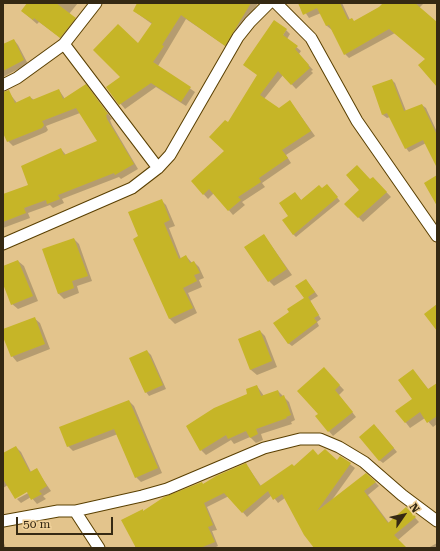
<!DOCTYPE html>
<html>
<head>
<meta charset="utf-8">
<style>
  body { margin:0 }
  #map { position:relative; width:440px; height:551px; overflow:hidden; background:#e3c48c; font-family:"Roboto Serif",serif }
  canvas { display:block }
  .frame { position:absolute; inset:0; border:4px solid #352913; pointer-events:none }
  .north { position:absolute; left:384px; top:495px; width:40px; height:40px; -webkit-text-stroke:3px #f0d199; paint-order:stroke; rotate:56deg; font-size:11px; font-weight:700; line-height:16px; text-align:center; color:#352913 }
  .north::after { content:''; display:block; margin:auto; width:14px; height:18px; background:#352913; clip-path:polygon(50% 0,100% 100%,50% 72%,0 100%) }
  .scale { position:absolute; left:16px; top:517px; width:97px; height:18px; box-sizing:border-box; border:2px solid #352913; border-top:0; padding-left:5px; font-size:12px; line-height:14px; white-space:nowrap; color:#352913; -webkit-text-stroke:3px #f0d199; paint-order:stroke }
</style>
</head>
<body>
<div id="map">
<canvas width="440" height="551"></canvas>
<div class="frame"></div>
<div class="north">N</div>
<div class="scale">50 m</div>
</div>
<script>
const context = document.querySelector('canvas').getContext('2d');
context.lineJoin = 'round';
function paint(path, color) { context.fillStyle = color; context.fill(path, 'evenodd'); }
const shape = rows => new Path2D(rows.map(r => 'M' + r).join(''));
function strokePath(path, color, width, dash) { context.strokeStyle = color; context.lineWidth = width; context.lineCap = dash ? 'butt' : 'round'; context.setLineDash(dash || []); context.stroke(path); }
paint(shape([
  [28,3,78,3,69,14,79,23,65,41,39,22,37,24,22,11],
  [139,3,258,3,230,49,186,19,158,66,195,92,186,106,156,87,125,109,107,88,121,77,138,45,152,24,134,11],
  [299,3,342,3,350,20,354,22,380,7,384,3,424,3,419,8,437,23,437,34,395,33,349,58,345,54,332,30,327,26,321,13,309,18],
  [286,30,290,34,287,39,301,51,299,54,313,70,311,71,313,73,296,89,283,75,264,99,279,109,290,101,315,136,286,155,291,163,262,183,265,187,242,202,245,205,233,215,214,193,208,199,192,181,225,151,228,124],
  [14,40,18,45,28,64,3,77,3,44,4,45],
  [392,80,395,83,406,111,422,105,426,108,437,132,437,166,426,143,409,152,406,148,390,117,387,118,383,115,373,87],
  [59,90,65,99,90,90,112,119,110,120,112,125,138,169,121,179,119,177,62,199,64,203,53,208,50,205,28,213,30,218,3,228,3,195,29,186,61,149,66,155,99,141,80,113,46,126,48,130,46,132,13,146,8,141,3,132,3,98,10,94,17,103,30,97,34,100],
  [373,178,391,197,363,222,346,204],
  [322,189,330,189,340,201,296,237,293,234,289,216,295,193,302,201],
  [161,200,166,205,175,226,169,228,181,259,186,256,192,263,194,262,199,267,204,278,199,280,202,287,188,293,197,313,175,324,170,319,139,237],
  [264,235,292,275,274,286,269,281],
  [74,239,79,244,92,281,77,286,79,293,64,299,58,293],
  [18,261,24,266,38,301,18,309,12,304,3,282,3,267],
  [309,284,318,296,310,301,321,319,317,322,319,326,292,346,288,343],
  [34,318,40,323,50,349,17,362,12,356,3,335,3,330],
  [260,331,265,336,277,367,257,375,251,370,239,339],
  [147,351,151,355,166,389,149,396,146,392],
  [413,370,429,390,437,384,437,424,433,427,425,418,410,428,397,411,413,399],
  [328,373,344,390,339,395,356,417,333,436,317,417,319,414],
  [257,386,264,396,278,391,289,402,295,420,291,422,292,424,261,434,263,440,256,443,250,437,234,444,231,440,206,455,201,450],
  [129,401,134,406,162,473,141,482,136,477,118,434,73,451,68,446],
  [378,429,397,452,383,463,379,460],
  [16,447,21,452,31,472,36,469,51,491,43,496,46,499,37,504,31,497,21,503,17,499,32,491,8,485,3,488,3,454],
  [318,456,337,461,340,457,355,468,332,500,375,482,379,486,368,495,389,523,406,508,419,522,398,540,406,548,315,548,285,498,278,503,272,495,247,517,229,496,207,507,217,530,212,531,218,546,214,548,135,548,142,510,144,512,246,464,261,486,294,467],
  [3,541,6,548,3,548],
  [437,543,437,548,428,548]
]), '#0003');
paint(shape([
  [27,3,56,3,76,18,60,38,34,18,33,20,21,11],
  [137,3,251,3,225,46,181,15,162,45,164,46,153,62,191,87,181,102,151,83,119,105,106,87,120,77,93,50,118,24,138,43,152,23,133,11],
  [298,3,340,3,348,20,352,18,354,21,379,7,383,3,415,3,437,22,437,87,418,65,425,59,389,29,344,55,329,25,326,26,317,8,303,15],
  [274,20,287,29,283,35,298,46,295,49,309,65,308,66,310,68,291,85,278,71,260,95,279,108,290,100,311,131,282,150,288,158,259,178,261,182,238,197,241,200,228,211,209,189,203,195,191,181,224,151,209,137,225,120,228,122,257,75,243,65],
  [14,39,24,60,3,71,3,44],
  [392,79,404,111,422,104,437,135,437,168,423,140,405,149,387,113,382,115,372,86],
  [86,84,108,114,106,115,107,119,134,164,115,175,114,173,58,195,60,199,47,204,46,200,24,208,26,213,3,222,3,194,28,185,21,166,61,148,64,155,97,141,76,108,42,121,44,125,42,128,7,142,3,133,3,92,9,90,15,103,30,96,32,100,59,89,63,99],
  [357,165,370,179,373,177,387,192,358,218,344,204,359,190,346,175],
  [437,175,437,206,424,183],
  [327,184,338,197,293,235,282,220,288,216,279,203,295,192,301,200,319,185,322,188],
  [162,199,170,220,164,223,179,259,186,255,190,263,194,261,200,273,194,275,197,281,183,288,193,308,169,319,133,239,138,236,128,212],
  [264,234,287,269,268,282,244,247],
  [74,238,88,276,72,281,74,288,58,294,42,249],
  [18,260,33,296,11,305,3,284,3,266],
  [306,279,315,292,308,297,319,315,314,318,317,322,288,344,273,323,289,312,287,309,304,298,295,286],
  [437,304,437,331,424,314],
  [35,317,45,344,11,357,3,337,3,329],
  [260,330,272,361,250,370,238,339],
  [147,350,163,385,145,393,129,358],
  [324,367,340,385,335,390,353,412,328,432,315,416,318,414,297,391],
  [413,369,428,389,437,383,437,416,427,423,420,412,405,423,395,411,412,399,398,380],
  [257,385,261,396,278,390,280,397,284,395,291,415,286,417,287,418,256,429,258,434,250,438,246,431,228,439,226,435,200,451,186,426,214,408,247,394,246,389],
  [129,400,158,468,135,478,114,429,67,447,59,427],
  [374,424,394,448,379,461,359,437],
  [16,446,30,472,37,468,47,486,39,491,42,494,31,500,27,492,15,499,3,479,3,453],
  [313,449,318,455,325,449,337,460,340,456,351,463,317,511,366,473,376,482,364,491,388,523,406,507,416,517,394,535,407,548,314,548,304,535,282,494,273,500,268,491,242,513,224,493,204,503,213,525,208,527,215,542,200,548,136,548,121,520,143,509,143,511,164,497,202,482,203,484,216,476,246,463,260,486,292,464,294,466]
]), '#c6b527');
const street = shape([
  [276,3,311,38,357,121,437,236],
  [64,44,158,168],
  [3,85,17,78,64,44,96,3],
  [3,244,132,188,158,168,170,155,238,37,250,22,269,3],
  [75,511,99,548],
  [3,521,58,511,75,511,142,496,167,489,264,448,300,439,320,439,339,447,364,462,402,495,437,521]
]);
strokePath(street, '#593f00', 13);
strokePath(street, '#fff', 11);
</script>
</body>
</html>
